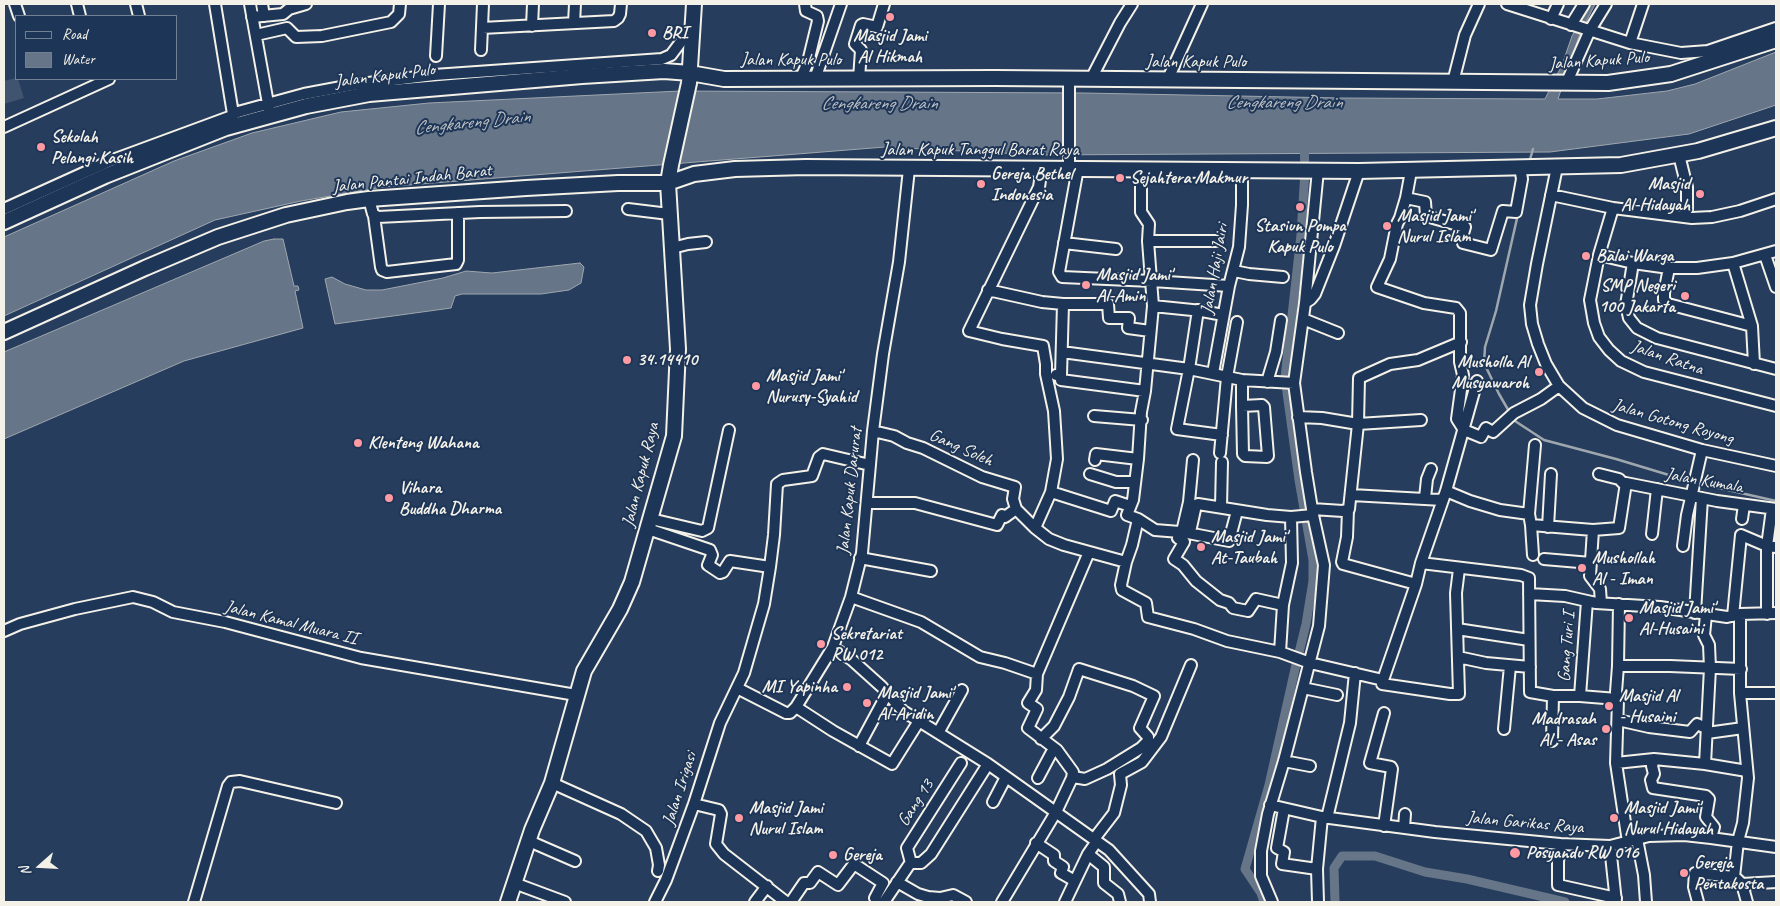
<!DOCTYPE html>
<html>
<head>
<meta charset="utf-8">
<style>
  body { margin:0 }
  #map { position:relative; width:1780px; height:906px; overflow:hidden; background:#263d5d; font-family:Caveat,sans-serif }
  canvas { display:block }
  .frame { position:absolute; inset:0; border:5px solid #f4f1e8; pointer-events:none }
  .legend { position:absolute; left:15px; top:15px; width:162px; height:65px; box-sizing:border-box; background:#1d3557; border:1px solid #738091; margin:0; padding:6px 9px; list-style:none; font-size:15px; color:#f4f1e8 }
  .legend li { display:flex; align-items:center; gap:10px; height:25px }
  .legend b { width:25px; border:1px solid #738091 }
  .north { position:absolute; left:15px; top:841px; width:50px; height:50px; -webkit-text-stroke:4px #1d3557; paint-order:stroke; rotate:251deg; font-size:14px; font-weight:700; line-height:20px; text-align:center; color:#f4f1e8 }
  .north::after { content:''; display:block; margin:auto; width:18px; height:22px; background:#f4f1e8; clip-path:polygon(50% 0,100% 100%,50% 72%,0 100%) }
</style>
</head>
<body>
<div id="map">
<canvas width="1780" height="906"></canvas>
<div class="frame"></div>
<ul class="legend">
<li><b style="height:6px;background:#1d3557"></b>Road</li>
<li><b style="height:14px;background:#677588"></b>Water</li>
</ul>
<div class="north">N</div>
</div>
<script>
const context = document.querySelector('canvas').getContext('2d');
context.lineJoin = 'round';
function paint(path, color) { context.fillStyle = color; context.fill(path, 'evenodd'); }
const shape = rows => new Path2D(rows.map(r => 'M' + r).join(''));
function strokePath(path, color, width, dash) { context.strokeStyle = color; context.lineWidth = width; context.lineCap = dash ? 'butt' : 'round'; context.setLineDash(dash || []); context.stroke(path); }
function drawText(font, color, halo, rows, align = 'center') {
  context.font = font + ' Caveat,sans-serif'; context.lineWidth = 4; context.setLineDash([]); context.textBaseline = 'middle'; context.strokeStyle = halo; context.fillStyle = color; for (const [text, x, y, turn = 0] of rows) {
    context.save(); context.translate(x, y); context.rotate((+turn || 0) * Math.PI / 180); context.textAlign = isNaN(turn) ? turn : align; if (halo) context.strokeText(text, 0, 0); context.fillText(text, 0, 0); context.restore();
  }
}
paint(shape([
  [16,78,18,79,24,98,4,104,4,81]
]), '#40546f');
const water = shape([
  [1591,4,1595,4,1579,36,1558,99,1597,99,1667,91,1695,84,1776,52,1776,105,1689,134,1550,152,1040,155,885,147,383,187,301,201,215,220,4,316,4,237,174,161,252,133,341,112,429,103,680,91,1084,93,1341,98,1545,99,1562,65,1572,36,1591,4],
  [274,239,283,239,294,286,298,286,299,290,295,291,303,328,184,361,4,439,4,352,264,241,274,239],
  [580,263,584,267,581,283,569,290,541,294,462,294,455,296,451,308,335,324,325,279,332,277,345,284,366,290,382,290,443,278,466,271,492,273,580,263]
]);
paint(water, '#677588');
strokePath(water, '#9fa7ae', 1);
strokePath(shape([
  [1529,163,1533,149],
  [1510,413,1499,394,1484,363,1485,347,1496,311,1518,214],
  [1513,418,1515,421,1544,440,1616,459,1692,482],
  [1697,483,1776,501]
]), '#9fa7ae', 2.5);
strokePath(shape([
  [1264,902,1261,893,1245,869,1269,785,1295,669,1306,624,1313,581,1313,560,1299,480,1285,378,1301,235,1305,171,1304,142],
  [1335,902,1334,868,1342,856,1375,856,1425,872,1467,879,1565,902]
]), '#677588', 9);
const minor = shape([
  [15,4,19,16],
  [77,4,80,16],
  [136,4,139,16],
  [215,4,233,114],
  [250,4,269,109],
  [262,4,264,16],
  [1507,4,1630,43,1681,53,1708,51,1776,28],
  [252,17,283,14,289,9,306,4],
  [1551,19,1558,4],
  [574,23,575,4],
  [1571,25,1584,4],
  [532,26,533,4],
  [482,28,614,21,618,18,620,14,621,4],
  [256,35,287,28,296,37,322,36,391,22,399,14,400,4],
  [1630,43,1643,4],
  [481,50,483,4],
  [436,56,439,4],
  [815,79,841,4],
  [859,79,861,50,855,44,861,25,863,24,877,27,884,4],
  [1091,79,1120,23,1132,4],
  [800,80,808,62,818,21,817,16,806,11,805,4],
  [1167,81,1202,4],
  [1453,82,1465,35,1479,4],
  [1566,84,1590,30,1606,4],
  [4,127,109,79],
  [226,128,233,114,238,112,304,94,352,85,434,75,662,59,671,55,692,27],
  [1679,155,1687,187,1687,209,1684,217],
  [1557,167,1537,264,1530,305,1532,324,1538,344,1546,364,1559,386,1583,408,1617,425,1702,450,1776,466],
  [1069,168,1069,79],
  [1078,168,1059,272,1062,277,1152,281,1229,286],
  [1141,169,1141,212,1149,224,1148,241,1153,306,1145,391,1141,412,1138,459,1133,500,1127,515,1138,519,1132,545,1126,562,1121,585,1122,590,1146,603,1148,617,1194,629,1227,641,1280,652],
  [1411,171,1406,198,1400,218,1397,224,1390,259,1377,287,1424,303,1456,308,1460,313,1460,362,1463,375,1457,419,1464,430,1481,437,1486,428,1493,432,1514,413,1541,399,1559,386],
  [1551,195,1613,208,1692,218,1712,217,1740,211,1776,199],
  [1406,198,1425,202,1426,216,1465,227,1462,237,1463,243,1491,250,1503,211,1516,212,1522,179,1520,167],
  [369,199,373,214,378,217,480,212,566,211],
  [1613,208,1599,255,1590,300,1594,323,1599,337,1609,350,1621,361,1644,372,1776,406],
  [4,209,110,161,232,116],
  [628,209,669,214],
  [374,216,381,267,382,270,387,272,456,264,458,260,458,213],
  [1148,241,1216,241],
  [1064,243,1116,249],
  [672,248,688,244,706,242],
  [1599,255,1633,263,1669,268,1697,268,1733,263,1776,251],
  [1765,255,1776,287],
  [1633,263,1626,305,1629,318,1637,328,1657,338,1776,369],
  [1733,263,1752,326,1754,364],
  [1669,268,1664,293,1664,300,1668,304,1752,326],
  [1234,271,1249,274,1283,277],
  [988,290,1042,302,1063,304,1108,304,1109,318,1129,318,1128,328,1150,331],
  [1305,303,1311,299,1315,294,1334,246,1359,171],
  [1153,306,1202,311,1223,315],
  [1198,310,1189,369,1177,429,1222,435],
  [1303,319,1338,333],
  [1062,352,1189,369,1242,380,1294,383],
  [1213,373,1229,286,1239,247,1242,205,1242,171],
  [1056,375,1061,375,1063,304],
  [1061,375,1061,380,1145,391],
  [1242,380,1242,406,1243,454,1245,456,1267,457,1268,456,1264,407,1262,405,1242,406],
  [1267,382,1276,352,1281,320],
  [1094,416,1142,420],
  [1298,417,1322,418,1358,424,1349,509,1343,511,1312,509],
  [1421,420,1358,424,1359,378,1390,364,1418,360,1461,342],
  [873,431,894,436,907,443,923,448,982,477,1015,487,1013,499,1016,509],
  [1535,445,1529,514,1531,525,1593,530,1619,528,1626,483,1717,501,1776,509],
  [1220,453,1227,377,1237,322],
  [1095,460,1096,454,1138,459],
  [1090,474,1116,482,1135,482],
  [1599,474,1619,479,1625,485],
  [1446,491,1470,501,1500,510,1529,514],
  [1051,492,1111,511,1115,501,1130,506],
  [1351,495,1443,500],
  [1425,498,1427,479,1431,469],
  [867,503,915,503,997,525,1002,515,1005,517,1016,509,1035,528,1049,539,1064,545,1126,562],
  [1221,507,1222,462],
  [1348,510,1347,537,1342,562,1343,564,1416,584,1421,563,1521,575,1529,578,1530,692,1553,696,1580,696,1617,699],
  [651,519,702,531,708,528,729,430],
  [1138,519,1155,530,1180,532,1178,538,1184,542,1174,559,1183,565,1196,581,1220,600,1229,603,1233,608,1248,611,1256,599,1283,605,1280,652,1310,663,1383,680,1416,584],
  [1742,519,1744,505],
  [1531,525,1533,555],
  [1548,527,1551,474],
  [1035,528,1051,492,1057,459,1054,411,1046,374,1046,364,1043,346,1002,339,969,331,1039,187,1042,168],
  [648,529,710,550,712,555,708,565,720,573,723,572,730,561,770,567,764,604,744,673,720,723,694,804,666,880,655,902],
  [1593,530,1590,576,1600,589,1601,603],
  [1182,532,1189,502,1193,460],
  [1183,532,1229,541,1237,511],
  [1190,532,1196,505,1198,504,1267,515,1291,517,1313,515],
  [1652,534,1657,489],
  [1683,546,1687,515,1702,450],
  [860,558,931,571],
  [1544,559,1591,563],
  [1421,563,1446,491,1477,381],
  [770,567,774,535,777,484,783,480,812,476,819,457,823,454,870,465],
  [1529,594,1565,596,1596,603,1660,607,1727,617,1740,614,1776,613],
  [851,597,921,622,980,657,1005,663,1037,674],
  [1619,604,1618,666,1616,692,1618,700,1616,763,1628,842],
  [1283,605,1292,563,1291,517],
  [1695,613,1702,498],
  [1767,614,1767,546,1772,509],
  [1733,616,1741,535,1767,546,1776,547],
  [1457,629,1529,640],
  [4,631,20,624,75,609,133,597,153,602,173,612,225,622,361,658,576,695],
  [833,647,852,660,882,687,903,711,988,764,1109,850,1149,894,1150,902],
  [1458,657,1486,663,1530,667],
  [1618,666,1670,666,1741,669],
  [1382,684,1450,694,1459,694,1456,593,1459,569],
  [737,688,786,713,790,713,796,707,833,647,851,597,862,553,873,431,883,354,899,262,909,169],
  [1303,688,1337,695],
  [1740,693,1776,693],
  [1580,696,1587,601],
  [796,707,833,731,892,764,919,721],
  [1384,713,1370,763,1391,767,1392,769,1384,826],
  [1618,720,1649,727,1690,732,1697,724,1706,728],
  [1504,729,1510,666],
  [938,733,962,690],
  [1707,733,1743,728],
  [1041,739,1054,726,1069,697,1079,669,1133,686,1154,696,1140,728,1148,737,1148,741,1141,748,1107,769,1085,779,1073,777],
  [1552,741,1553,696],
  [859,746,887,694],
  [1654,759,1652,766,1654,774,1651,780,1653,788,1706,796,1709,799,1706,817,1714,827,1711,838],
  [1284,761,1310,766],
  [1616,763,1654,759,1705,764,1747,771],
  [1705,764,1710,668,1709,645,1704,635,1706,615],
  [1038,778,1054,748],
  [552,783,621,814,646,831,656,848,659,865,658,871],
  [993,802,1006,777],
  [694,804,719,810,721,814,716,844,724,854,786,902],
  [1270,805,1322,817,1435,832,1560,844,1610,846,1649,836,1684,835,1711,838,1776,847],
  [1284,809,1277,848,1284,852,1282,864,1317,869],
  [1327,818,1350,723,1355,673],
  [1404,828,1405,814],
  [1094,839,1114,813,1121,785,1120,774,1142,762,1161,737,1191,665],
  [1637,839,1644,875,1646,902],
  [529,841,575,861],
  [1036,843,1054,855,1054,861,1063,867,1061,873,1075,881],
  [1560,844,1558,862,1558,885,1616,898],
  [1610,846,1616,902],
  [1088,854,1104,867,1104,883,1118,894,1120,902],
  [911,863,907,848,961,763],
  [1737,879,1742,884,1747,902],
  [897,882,918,894,928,897,940,898,953,895,966,902],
  [514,883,565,902],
  [1742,884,1776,882],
  [194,902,228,786,231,782,240,781,336,803],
  [755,902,767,886],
  [791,902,804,883,810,883,818,872,838,885,854,864,883,883,875,898],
  [884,902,909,865,911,863,921,863,931,854,988,764],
  [1002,902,1056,812,1072,778,1073,772,1057,750,1028,728,1037,709,1028,703,1036,690,1037,674,1089,552],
  [1065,902,1088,854,1097,841],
  [1272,902,1261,876,1261,851,1268,814,1284,761,1319,626,1324,565,1313,515,1306,472,1294,383,1305,303,1318,170],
  [1318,902,1317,869,1322,817],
  [1698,902,1694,887,1695,873,1734,877,1738,841,1743,823,1748,778,1740,693,1740,614]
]);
const major = shape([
  [4,222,105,176,226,128,306,106,369,94,582,76,664,71,690,73,724,79,995,78,1608,83,1671,74,1776,40],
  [4,332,145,268,218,237,286,215,347,202,369,199,526,188,618,183,668,183,694,174,735,169,806,167,1359,171,1621,165,1698,151,1776,128],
  [508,902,532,830,552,783,584,671,620,609,632,582,674,436,678,349,668,183,671,165,689,83,694,4]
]);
strokePath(minor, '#f4f1e8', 14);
strokePath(major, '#f4f1e8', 18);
strokePath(minor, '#1d3557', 10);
strokePath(major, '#1d3557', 14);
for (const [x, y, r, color] of [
  [890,17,5,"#ff9aa2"],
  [652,33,5,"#ff9aa2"],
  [41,147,5,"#ff9aa2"],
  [1120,178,5,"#ff9aa2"],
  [981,184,5,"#ff9aa2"],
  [1700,194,5,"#ff9aa2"],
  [1300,207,5,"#ff9aa2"],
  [1387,226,5,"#ff9aa2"],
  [1586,256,5,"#ff9aa2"],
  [1086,285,5,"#ff9aa2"],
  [1685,296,5,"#ff9aa2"],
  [627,360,5,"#ff9aa2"],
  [1539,372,5,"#ff9aa2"],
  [756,386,5,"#ff9aa2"],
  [358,443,5,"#ff9aa2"],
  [389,498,5,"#ff9aa2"],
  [1201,547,5,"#ff9aa2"],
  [1582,568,5,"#ff9aa2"],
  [1629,618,5,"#ff9aa2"],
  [821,644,5,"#ff9aa2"],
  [847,687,5,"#ff9aa2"],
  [867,703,5,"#ff9aa2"],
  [1609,706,5,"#ff9aa2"],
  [1606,729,5,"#ff9aa2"],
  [739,818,5,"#ff9aa2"],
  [1614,818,5,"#ff9aa2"],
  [1515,853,6,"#ff9aa2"],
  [833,855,5,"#ff9aa2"],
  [1684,873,5,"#ff9aa2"]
]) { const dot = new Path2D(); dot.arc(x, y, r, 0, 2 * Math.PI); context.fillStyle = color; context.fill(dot); strokePath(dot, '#1d3557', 2); }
drawText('bold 18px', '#f4f1e8', '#1d3557', [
  ["BRI",662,33],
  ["Masjid Jami",890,36,"center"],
  ["Al Hikmah",890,57,"center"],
  ["Sekolah",51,137],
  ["Pelangi Kasih",51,158],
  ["Gereja Bethel",991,174],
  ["Indonesia",991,195],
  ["Sejahtera Makmur",1130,178],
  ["Masjid",1690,184,"right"],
  ["Al-Hidayah",1690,205,"right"],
  ["Masjid Jami'",1397,216],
  ["Nurul Islam",1397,237],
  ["Stasiun Pompa",1300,226,"center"],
  ["Kapuk Pulo",1300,247,"center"],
  ["Balai Warga",1596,256],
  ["Masjid Jami'",1096,275],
  ["Al-Amin",1096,296],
  ["SMP Negeri",1675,286,"right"],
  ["100 Jakarta",1675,307,"right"],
  ["34.14410",637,360],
  ["Musholla Al",1529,362,"right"],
  ["Musyawaroh",1529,383,"right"],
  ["Masjid Jami'",766,376],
  ["Nurusy-Syahid",766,397],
  ["Klenteng Wahana",368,443],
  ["Vihara",399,488],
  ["Buddha Dharma",399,509],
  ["Masjid Jami'",1211,537],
  ["At-Taubah",1211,558],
  ["Mushollah",1592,558],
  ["Al - Iman",1592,579],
  ["Masjid Jami'",1639,608],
  ["Al-Husaini",1639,629],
  ["Sekretariat",831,634],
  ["RW 012",831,655],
  ["MI Yapinha",837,687,"right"],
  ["Masjid Jami'",877,693],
  ["Al-Aridin",877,714],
  ["Masjid Al",1619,696],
  ["- Husaini",1619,717],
  ["Madrasah",1596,719,"right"],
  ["Al - Asas",1596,740,"right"],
  ["Masjid Jami",749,808],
  ["Nurul Islam",749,829],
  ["Masjid Jami'",1624,808],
  ["Nurul Hidayah",1624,829],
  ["Posyandu RW 016",1526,853],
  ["Gereja",843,855],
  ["Gereja",1694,863],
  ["Pentakosta",1694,884]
], 'left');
drawText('18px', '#f4f1e8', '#1d3557', [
  ["Jalan Kapuk Pulo",791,60],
  ["Jalan Kapuk Pulo",1599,61,-4],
  ["Jalan Kapuk Pulo",1196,62],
  ["Jalan Kapuk Pulo",385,76,-7],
  ["Jalan Kapuk Tanggul Barat Raya",980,150],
  ["Jalan Pantai Indah Barat",412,179,-6],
  ["Jalan Haji Jairi",1215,269,-80],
  ["Jalan Ratna",1667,358,19],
  ["Jalan Gotong Royong",1673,422,16],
  ["Gang Soleh",961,448,24],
  ["Jalan Kapuk Raya",641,475,-76],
  ["Jalan Kumala",1704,481,10],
  ["Jalan Kapuk Darurat",850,491,-84],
  ["Jalan Kamal Muara II",291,623,14],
  ["Gang Turi I",1567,647,-86],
  ["Jalan Irigasi",680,789,-72],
  ["Gang 13",916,803,-57],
  ["Jalan Garikas Raya",1525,823,5]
]);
drawText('italic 19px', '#bcbfc2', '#1d3557', [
  ["Cengkareng Drain",1284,103],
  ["Cengkareng Drain",879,104],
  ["Cengkareng Drain",472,123,-6]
]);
</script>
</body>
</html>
